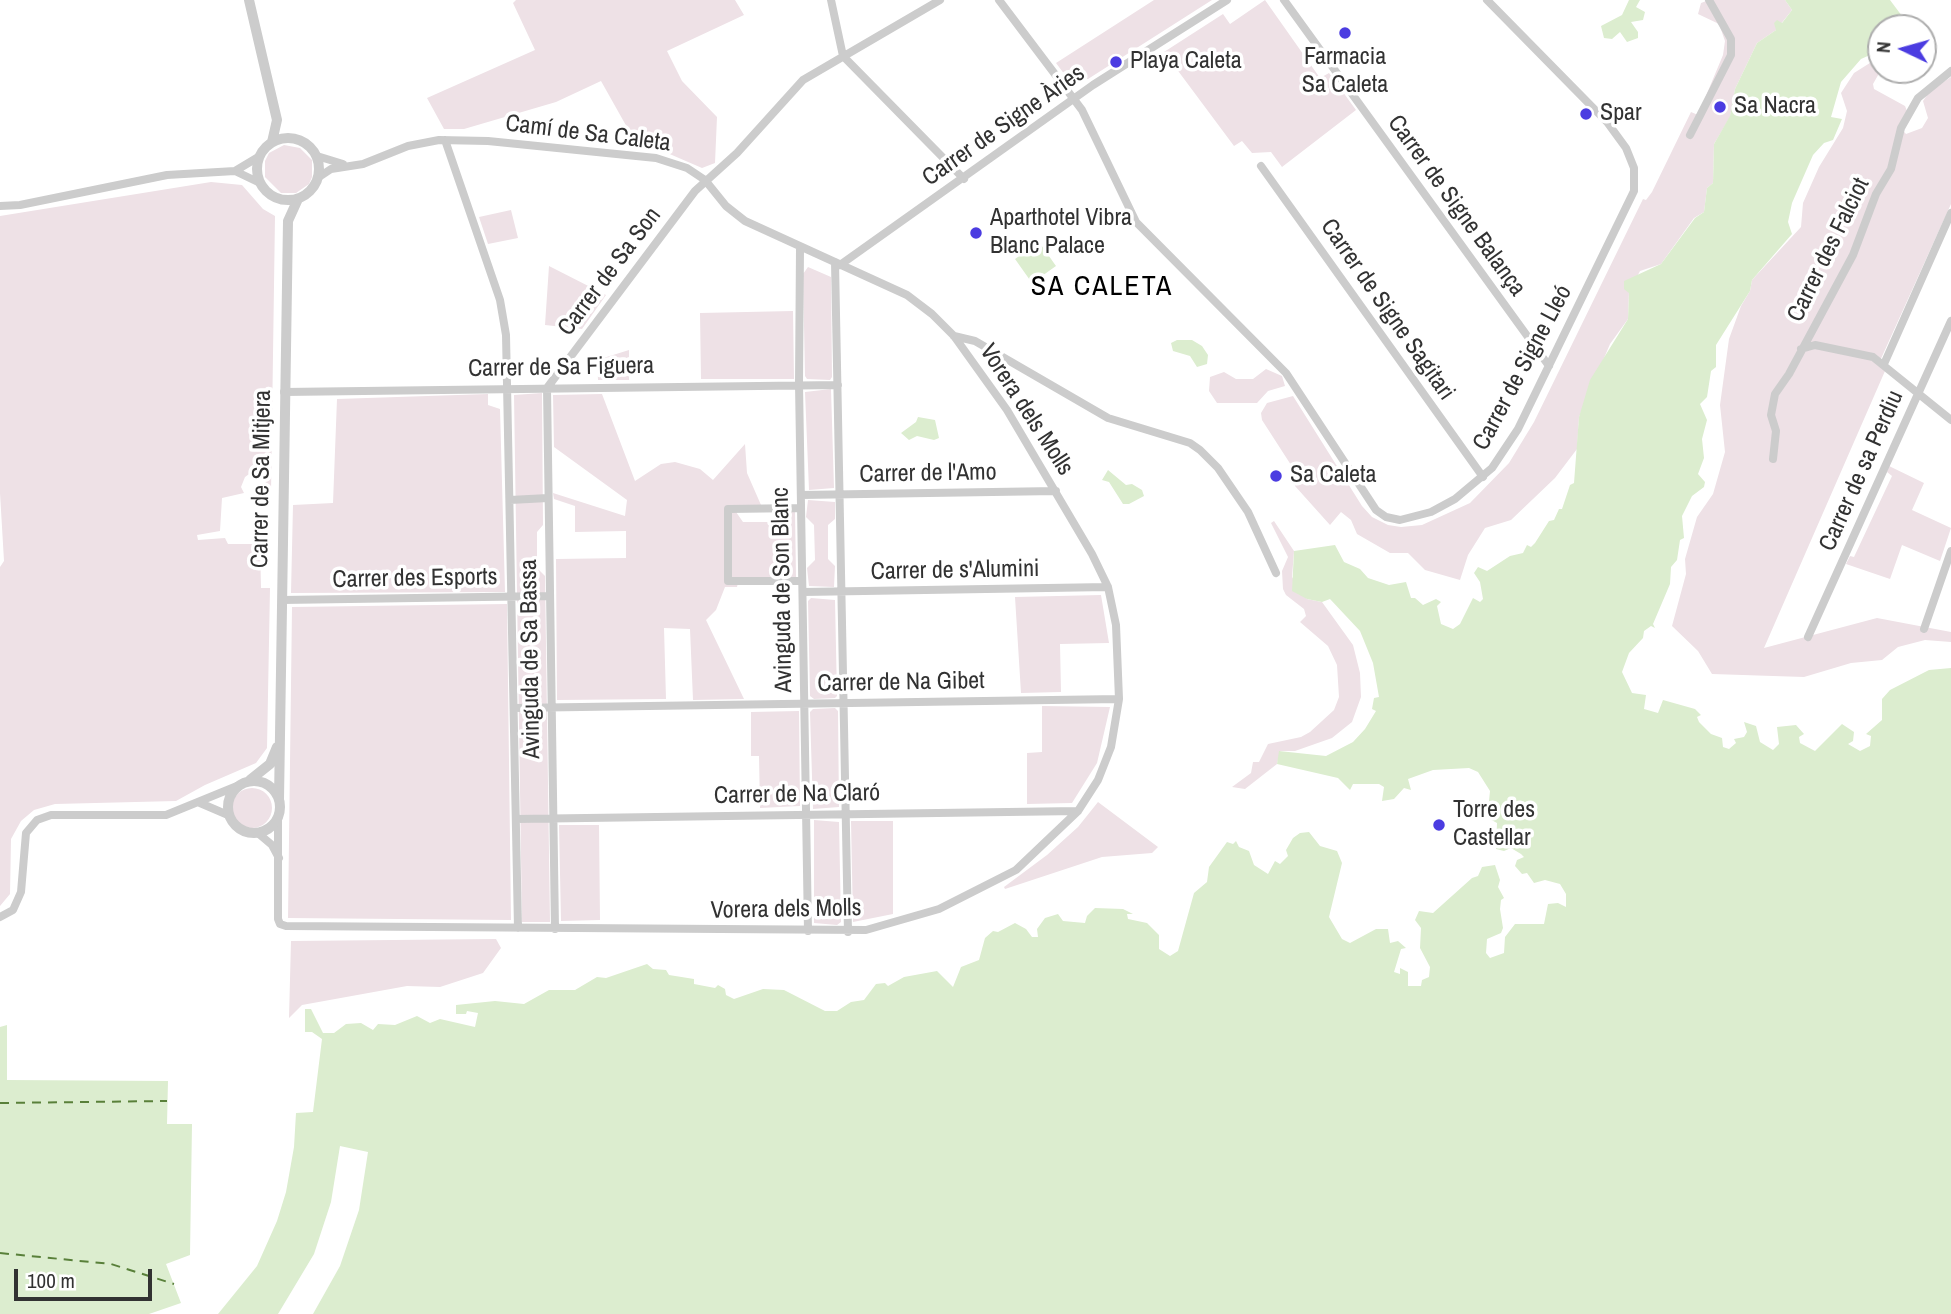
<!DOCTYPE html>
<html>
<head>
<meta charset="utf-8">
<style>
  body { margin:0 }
  #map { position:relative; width:1951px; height:1314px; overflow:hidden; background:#fff; font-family:"Archivo Narrow",sans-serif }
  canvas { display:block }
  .north { position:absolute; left:1867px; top:14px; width:70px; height:70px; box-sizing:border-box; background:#fff; border:2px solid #adadad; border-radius:50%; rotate:275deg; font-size:19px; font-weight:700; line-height:28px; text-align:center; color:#323232 }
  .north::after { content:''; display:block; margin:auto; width:24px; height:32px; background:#4b3ce1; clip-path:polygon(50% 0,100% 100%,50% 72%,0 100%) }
  .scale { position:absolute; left:14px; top:1269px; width:138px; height:32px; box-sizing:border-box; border:4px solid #323232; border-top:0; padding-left:9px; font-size:21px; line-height:24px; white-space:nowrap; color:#323232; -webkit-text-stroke:5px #fff; paint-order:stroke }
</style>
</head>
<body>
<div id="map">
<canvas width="1951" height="1314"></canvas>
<div class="north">N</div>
<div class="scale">100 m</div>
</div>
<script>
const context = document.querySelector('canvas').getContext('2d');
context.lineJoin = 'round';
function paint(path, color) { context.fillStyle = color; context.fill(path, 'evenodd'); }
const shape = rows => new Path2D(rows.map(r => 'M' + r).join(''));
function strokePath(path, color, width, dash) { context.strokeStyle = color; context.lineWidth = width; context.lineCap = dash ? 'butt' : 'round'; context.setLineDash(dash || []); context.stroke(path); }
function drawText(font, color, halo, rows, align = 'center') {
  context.font = font + ' "Archivo Narrow",sans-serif'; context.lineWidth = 7; context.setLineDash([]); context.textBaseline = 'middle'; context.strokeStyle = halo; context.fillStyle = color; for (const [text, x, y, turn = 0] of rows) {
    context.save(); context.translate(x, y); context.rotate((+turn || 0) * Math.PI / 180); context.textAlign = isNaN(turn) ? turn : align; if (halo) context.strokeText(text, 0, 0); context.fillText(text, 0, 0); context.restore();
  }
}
paint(shape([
  [516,0,735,0,744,15,667,51,682,81,717,117,715,163,702,168,665,152,637,145,601,81,556,102,464,129,444,129,427,98,535,50,513,3],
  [1154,0,1212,0,1088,79,1073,79,1065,75,1056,63],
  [1265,0,1320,78,1329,73,1356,110,1282,167,1271,152,1252,153,1242,141,1234,146,1164,52,1223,14,1230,24],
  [1709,0,1785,0,1792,10,1776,30,1757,43,1735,89,1730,117,1714,144,1713,183,1707,188,1704,212,1694,218,1661,264,1640,271,1629,292,1628,319,1610,344,1579,417,1577,449,1555,478,1511,520,1485,528,1468,555,1460,580,1425,570,1408,553,1390,553,1357,534,1351,520,1341,512,1330,525,1295,486,1291,465,1262,420,1261,413,1267,403,1293,396,1362,506,1372,517,1388,525,1401,527,1422,525,1470,503,1509,463,1534,422,1643,199,1646,200,1652,192,1691,112,1698,115,1723,55,1725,41,1719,24,1698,14,1701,3],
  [1881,56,1881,70,1873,84,1874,89,1905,106,1907,111,1899,126,1906,134,1922,128,1928,118,1923,101,1930,91,1951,77,1951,204,1879,363,1885,371,1764,648,1877,618,1951,632,1951,642,1925,640,1898,647,1882,660,1851,663,1804,677,1712,674,1698,651,1672,626,1686,574,1685,559,1697,517,1713,494,1725,452,1720,405,1729,339,1741,306,1750,291,1752,280,1801,227,1803,203,1819,167,1843,128,1847,111,1841,93,1854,73],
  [284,145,300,148,312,160,312,177,309,184,296,193,281,193,265,177,265,161,269,153],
  [211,182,242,185,263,209,275,216,271,493,263,491,266,483,262,476,252,472,245,477,241,487,244,493,222,498,220,531,197,535,198,540,225,538,228,544,260,544,261,588,270,588,267,748,256,763,205,785,176,801,55,804,34,810,21,821,11,839,10,894,0,906,0,567,4,561,0,493,0,216],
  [511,210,518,238,488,244,479,217],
  [549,266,606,295,582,329,545,325],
  [808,267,831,277,832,377,830,380,807,379,805,376,803,274],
  [793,311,794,379,701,379,700,313],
  [629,350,629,380,598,380,597,360],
  [1266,369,1282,376,1285,386,1268,391,1257,403,1217,403,1209,391,1210,377,1224,372,1236,379,1253,379],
  [831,389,834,488,809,490,805,392],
  [542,393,543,525,537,532,537,568,545,576,550,922,522,922,514,395],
  [488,394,488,405,500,409,505,592,291,593,293,505,333,503,337,399],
  [602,394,635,481,661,464,675,462,700,469,713,480,745,444,747,473,761,505,736,512,743,522,785,522,791,511,795,511,796,578,739,578,737,587,725,587,716,610,706,620,744,699,693,700,690,629,664,628,666,699,557,700,556,559,626,558,626,531,575,532,575,506,554,499,553,493,625,516,627,500,554,447,553,395],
  [1889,466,1924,483,1912,510,1951,528,1940,561,1902,545,1890,579,1846,564,1850,556,1854,557,1892,476,1887,472],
  [808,500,835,502,835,519,828,525,828,559,835,566,834,587,809,586,807,568,815,560,814,525,806,517],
  [1274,521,1294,551,1292,577,1307,599,1322,602,1353,645,1360,673,1361,697,1352,722,1332,738,1295,751,1280,751,1277,764,1245,789,1232,787,1251,773,1253,762,1259,762,1268,744,1301,737,1310,732,1334,710,1339,697,1337,665,1328,646,1300,622,1306,616,1304,609,1286,595,1283,589,1282,571,1288,557,1271,523],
  [1101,595,1109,643,1060,644,1061,692,1021,693,1015,597],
  [811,598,835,600,837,696,835,698,814,699,810,696,808,601],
  [507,604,511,920,288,918,292,607],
  [1042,706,1110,707,1097,763,1072,803,1027,804,1027,753,1042,752],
  [835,708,838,711,839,807,813,809,810,712,813,709],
  [799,711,800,806,760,808,759,756,751,756,751,712],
  '232 808a20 20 0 1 1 40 0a20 20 0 1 1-40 0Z',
  [1098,802,1158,847,1152,853,1102,857,1005,889,1004,887,1047,855,1078,827],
  [814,820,839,822,841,922,837,925,814,923],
  [851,821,893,821,893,914,853,922],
  [559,825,599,825,600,920,561,921],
  [496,939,501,948,483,973,440,987,407,986,302,1005,289,1018,291,941]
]), '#eee1e6');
paint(shape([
  [1629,0,1640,0,1636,7,1645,12,1643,20,1631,22,1638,32,1638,38,1627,42,1620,32,1612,39,1604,38,1601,26,1622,15],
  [1785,0,1890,0,1911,28,1881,28,1881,50,1861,59,1841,82,1831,117,1842,119,1833,140,1824,143,1813,155,1792,203,1788,222,1792,234,1752,280,1750,291,1716,345,1716,367,1711,371,1707,397,1700,404,1707,420,1702,439,1704,458,1698,474,1705,482,1704,487,1692,496,1682,516,1684,538,1680,540,1677,560,1671,567,1670,584,1653,624,1655,628,1651,626,1644,631,1643,638,1629,653,1622,672,1632,693,1646,695,1644,709,1658,713,1663,700,1695,709,1701,715,1697,717,1699,722,1711,734,1722,738,1723,747,1729,749,1736,743,1734,739,1744,737,1747,732,1744,722,1756,726,1760,742,1773,750,1779,744,1777,727,1796,725,1804,734,1799,737,1800,743,1815,751,1842,724,1854,732,1853,741,1848,744,1860,751,1870,746,1871,736,1866,734,1882,720,1882,699,1890,690,1929,670,1951,668,1951,1314,218,1314,257,1266,277,1221,286,1192,294,1147,296,1113,313,1112,322,1039,312,1032,305,1032,305,1009,311,1009,323,1033,334,1033,346,1024,361,1023,373,1030,378,1024,395,1025,417,1016,430,1023,440,1019,475,1027,478,1013,467,1011,466,1014,456,1014,456,1005,495,1001,524,1004,549,990,575,990,597,977,606,978,647,964,653,969,666,970,669,975,694,979,694,984,715,988,718,985,725,989,726,995,734,999,763,989,784,990,825,1011,837,1011,851,1002,864,1000,876,984,885,983,888,986,904,977,937,971,953,987,961,967,979,960,985,938,993,931,998,932,1015,923,1026,929,1032,937,1038,937,1037,929,1045,918,1058,914,1063,921,1085,923,1087,916,1095,908,1123,909,1133,914,1127,914,1128,919,1147,923,1159,935,1159,949,1170,956,1178,951,1194,893,1207,882,1209,867,1227,842,1233,844,1236,841,1239,847,1249,851,1254,865,1268,874,1275,861,1280,864,1288,856,1286,850,1293,838,1300,833,1309,832,1320,846,1337,851,1342,863,1329,917,1342,939,1350,943,1376,929,1388,929,1390,943,1398,941,1406,948,1401,949,1394,972,1400,974,1400,968,1408,972,1408,986,1421,986,1422,980,1429,977,1430,967,1420,948,1421,928,1415,920,1419,911,1433,913,1472,878,1478,876,1482,867,1495,865,1500,880,1498,887,1504,898,1501,900,1500,909,1503,928,1501,933,1487,939,1486,953,1490,958,1504,953,1505,937,1515,924,1544,924,1548,904,1558,903,1566,907,1566,894,1560,884,1545,880,1534,883,1527,873,1522,874,1515,866,1517,860,1524,857,1521,854,1511,848,1504,851,1496,849,1497,823,1484,816,1484,807,1489,801,1490,791,1478,772,1469,768,1433,770,1408,779,1411,790,1404,788,1394,799,1382,801,1384,787,1379,784,1353,784,1350,790,1338,778,1277,764,1279,751,1326,756,1353,742,1365,729,1376,711,1372,709,1374,698,1379,697,1373,663,1360,631,1330,599,1322,602,1307,599,1292,591,1294,551,1335,545,1344,562,1360,569,1368,578,1389,585,1406,582,1411,598,1415,598,1423,605,1436,599,1441,602,1437,606,1441,624,1453,629,1460,624,1473,598,1480,602,1483,599,1480,582,1474,573,1478,567,1487,571,1510,556,1523,553,1527,545,1531,547,1535,543,1549,521,1554,520,1559,509,1562,509,1570,485,1574,483,1579,417,1590,380,1628,319,1629,293,1624,289,1624,281,1661,264,1695,218,1704,212,1707,188,1713,183,1714,144,1730,116,1735,89,1757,43,1776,30,1774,23,1777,20,1782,23,1792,10],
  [1039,242,1056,266,1032,283,1015,259],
  [1177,340,1192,340,1202,346,1208,355,1207,364,1197,367,1190,356,1173,351,1171,343],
  [918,417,935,420,939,438,934,440,917,436,909,440,901,433,916,422],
  [1108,470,1126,485,1132,484,1142,490,1144,496,1129,504,1123,504,1109,482,1102,480],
  [7,1025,7,1080,168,1081,167,1124,192,1124,190,1255,166,1264,181,1303,149,1314,0,1314,0,1027]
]), '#dcedcf');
paint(shape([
  [340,1146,368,1152,359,1210,340,1266,313,1314,278,1314,314,1254,331,1202]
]), '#fff');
strokePath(shape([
  [0,1103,167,1101],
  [0,1253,111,1264,174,1284]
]), '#59803a', 2, [9, 7]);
strokePath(shape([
  [831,0,843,56,964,179],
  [999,0,1082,110,1136,222,1286,373,1376,510,1386,517,1400,520,1431,512,1455,499,1492,468,1518,429,1634,191,1634,168,1626,148,1607,122,1487,0],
  [1284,0,1549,366],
  [1690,135,1731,55,1731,39,1709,0],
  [445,140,500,300,506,335,518,928],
  [317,156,343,164],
  [1261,166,1483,477],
  [235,171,260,156],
  [0,206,20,205,167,175,235,171,260,183],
  [800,248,799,384,808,931],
  [835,262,848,932],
  [840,265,1093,85,1227,0],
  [954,336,975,341,1108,418,1190,443,1200,450,1218,468,1248,512,1276,573],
  [1801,349,1815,345,1873,357,1951,420],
  [1884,364,1951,213],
  [284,392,838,385],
  [1773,459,1776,431,1771,415,1775,394,1789,374,1853,255,1876,194,1891,169,1901,128,1918,98,1951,71],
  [801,495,1056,491],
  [510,500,548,498],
  [801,508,728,509,728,581,802,581],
  [803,592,1108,587],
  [282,600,550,596],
  [1924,629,1951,551],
  [1808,637,1951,321],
  [514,708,1119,699],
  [200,803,228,815],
  [278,819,278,919,280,924,286,926,866,930,939,909,1016,870,1078,811,1098,780,1111,747,1119,699,1116,625,1108,587,1092,554,1007,410,954,336,932,314,907,295,745,221,726,206,705,180,687,168,656,158,488,141,439,140,408,146,363,164,331,169,319,177],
  [516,819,1078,811],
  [259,834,272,845,279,858],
  [0,917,13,910,21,892,26,833,37,820,51,815,166,815,237,786],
  [555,929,547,388,695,191,737,153,803,80,940,0]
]), '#ccc', 8);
strokePath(shape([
  [249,0,277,120,272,142],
  '257 169a31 31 0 1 1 62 0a31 31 0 1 1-62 0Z',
  [250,780,270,764,277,747],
  '228 807a26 26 0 1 1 52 0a26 26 0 1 1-52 0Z',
  [279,799,288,221,298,199]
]), '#ccc', 10);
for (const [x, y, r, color] of [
  [1345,33,7,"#4b3ce1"],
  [1116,62,7,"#4b3ce1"],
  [1720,107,7,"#4b3ce1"],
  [1586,114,7,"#4b3ce1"],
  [976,233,7,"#4b3ce1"],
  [1276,476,7,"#4b3ce1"],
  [1439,825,7,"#4b3ce1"]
]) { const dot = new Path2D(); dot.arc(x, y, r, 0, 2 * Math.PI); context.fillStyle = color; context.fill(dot); strokePath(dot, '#fff', 2.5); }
drawText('24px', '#323232', '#fff', [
  ["Farmacia",1345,58,"center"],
  ["Sa Caleta",1345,86,"center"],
  ["Playa Caleta",1130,62],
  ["Sa Nacra",1734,107],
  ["Spar",1600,114],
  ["Aparthotel Vibra",990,219],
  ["Blanc Palace",990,247],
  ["Sa Caleta",1290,476],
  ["Torre des",1453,811],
  ["Castellar",1453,839]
], 'left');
drawText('24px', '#323232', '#fff', [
  ["Carrer de Signe Àries",1004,126,-35],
  ["Camí de Sa Caleta",588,134,7],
  ["Carrer de Signe Balança",1456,206,54],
  ["Carrer des Falciot",1829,250,-64],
  ["Carrer de Sa Son",610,272,-53],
  ["Carrer de Signe Sagitari",1387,310,55],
  ["Carrer de Sa Figuera",561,368,-1],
  ["Carrer de Signe Lleó",1523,368,-62],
  ["Vorera dels Molls",1026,410,57],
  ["Carrer de sa Perdiu",1862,471,-66],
  ["Carrer de l'Amo",928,474,-1],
  ["Carrer de Sa Mitjera",262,479,-89],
  ["Carrer de s'Alumini",955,571,-1],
  ["Carrer des Esports",415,579,-1],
  ["Avinguda de Son Blanc",783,590,-91],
  ["Avinguda de Sa Bassa",531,659,-91],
  ["Carrer de Na Gibet",901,683,-1],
  ["Carrer de Na Claró",797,795,-1],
  ["Vorera dels Molls",786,910,-1]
]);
context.letterSpacing = '2px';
drawText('28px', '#000', '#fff', [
  ["SA CALETA",1102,287]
]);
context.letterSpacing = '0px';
</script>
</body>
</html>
